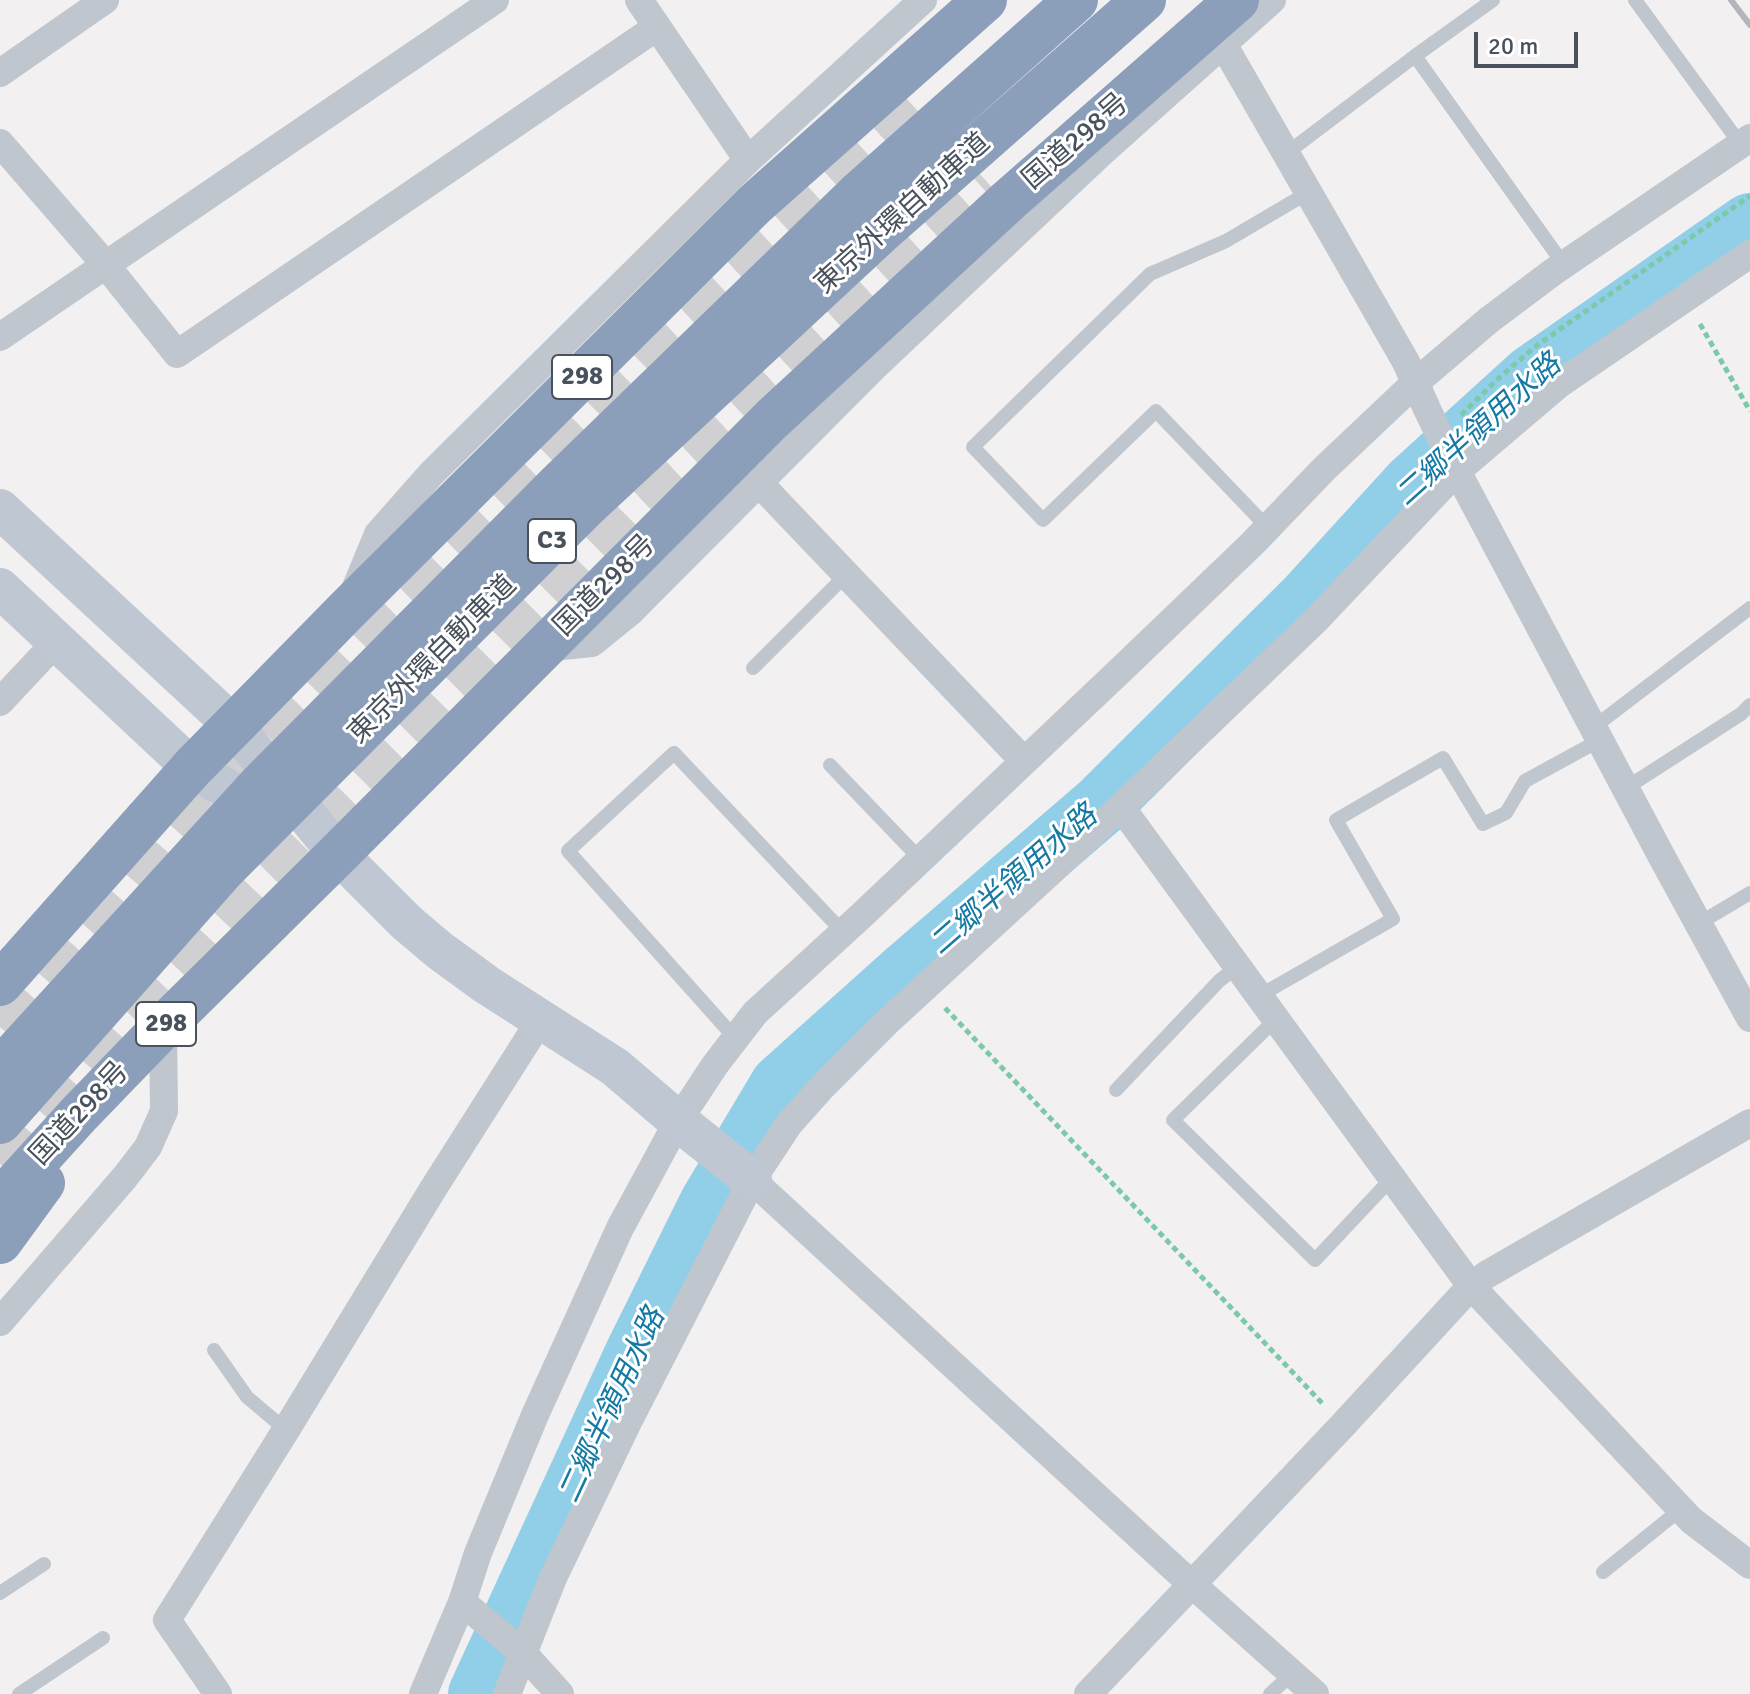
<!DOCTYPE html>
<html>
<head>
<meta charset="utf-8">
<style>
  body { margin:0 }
  #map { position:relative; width:1750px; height:1694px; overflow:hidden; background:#f2f0f0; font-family:Signika,sans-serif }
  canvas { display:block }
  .scale { position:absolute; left:1474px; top:32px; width:104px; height:36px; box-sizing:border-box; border:4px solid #49525c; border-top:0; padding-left:10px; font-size:24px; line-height:28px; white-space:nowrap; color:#49525c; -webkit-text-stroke:6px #fff; paint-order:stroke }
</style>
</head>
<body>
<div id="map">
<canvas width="1750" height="1694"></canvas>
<div class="scale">20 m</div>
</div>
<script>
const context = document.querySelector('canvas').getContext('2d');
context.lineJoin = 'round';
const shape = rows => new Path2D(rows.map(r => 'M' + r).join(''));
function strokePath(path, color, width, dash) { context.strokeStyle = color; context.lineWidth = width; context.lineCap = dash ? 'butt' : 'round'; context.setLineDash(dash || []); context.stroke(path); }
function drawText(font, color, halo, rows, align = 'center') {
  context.font = font + ' Signika,"Noto Sans JP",sans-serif'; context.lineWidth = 6; context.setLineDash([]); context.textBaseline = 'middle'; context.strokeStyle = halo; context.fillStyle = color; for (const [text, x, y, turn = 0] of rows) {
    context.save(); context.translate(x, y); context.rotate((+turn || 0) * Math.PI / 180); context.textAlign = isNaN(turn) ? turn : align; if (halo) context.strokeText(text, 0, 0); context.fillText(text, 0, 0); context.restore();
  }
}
strokePath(shape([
  [479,1694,637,1351,710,1204,781,1085,906,973,1101,805,1309,598,1413,484,1532,376,1750,224]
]), '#91cee7', 62);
strokePath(shape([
  [0,1027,200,797,376,618,659,341,917,105],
  [0,1164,130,1016,266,873,625,514,816,337,987,182]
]), '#d0d0d2', 44, [44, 22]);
strokePath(shape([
  [1700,324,1750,411],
  [1461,415,1499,378,1536,346,1750,196],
  [945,1008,1322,1403]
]), '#7bc9a9', 5, [6, 4]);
strokePath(shape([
  [1635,0,1741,145],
  [1415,56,1564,265],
  [1287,153,1415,56,1493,0],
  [1268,528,1156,411,1043,520,973,447,1150,274,1226,241,1309,192],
  [753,668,847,574],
  [1594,727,1750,608],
  [830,765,921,860],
  [1626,788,1741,714,1750,705],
  [1698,924,1750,893],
  [1259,996,1393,919,1336,820,1443,758,1483,824,1506,813,1525,781,1600,740],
  [1276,1019,1173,1120,1315,1260,1392,1178],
  [735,1038,568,851,674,753,843,932],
  [1116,1090,1219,981,1238,966],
  [214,1350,247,1397,286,1430],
  [1603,1572,1681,1509],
  [0,1593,44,1564],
  [19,1694,103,1638],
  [1270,1694,1292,1674]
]), '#bfc6ce', 14);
strokePath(shape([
  [639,0,748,160],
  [1223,44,1406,362,1427,409,1457,471,1663,859,1750,1018],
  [0,73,105,0],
  [0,143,105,264,177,354,657,27],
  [0,337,495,0],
  [759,483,1024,761],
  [354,592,378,534,431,474,748,160,923,0],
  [543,648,592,643,629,613,874,367,1101,153,1272,0],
  [0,702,57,641],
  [1121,807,1471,1286,1691,1520,1750,1565],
  [752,1180,1176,1570,1315,1694],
  [0,1322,125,1177,148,1147,164,1111,163,1027],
  [462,1602,523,1653,560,1694],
  [218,1694,167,1620,286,1430,433,1189,541,1019],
  [423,1694,462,1602,478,1553,535,1415,620,1228,678,1121,715,1065,755,1013,861,916,1126,665,1253,543,1324,469,1415,383,1489,320,1553,272,1750,138],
  [507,1694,553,1578,630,1418,752,1180,789,1124,823,1086,886,1023,1121,807,1316,620,1457,471,1558,385,1750,254],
  [1088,1694,1343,1425,1471,1286,1486,1275,1750,1123]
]), '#bfc6ce', 28);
strokePath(shape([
  [0,509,233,725,338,854,406,922,439,950,487,985,615,1067,678,1121,752,1180],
  [0,588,192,768,272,816]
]), '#bfc7d2', 40);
strokePath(shape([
  [0,984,192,768,346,611,755,204,985,0],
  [0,1070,259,786,556,487,858,194,1076,0],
  [0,1122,224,869,584,508,883,230,1144,0],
  [0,1201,79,1114,163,1027,338,854,772,419,1008,201,1237,0],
  [0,1242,43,1183]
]), '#8b9fbb', 44);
strokePath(shape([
  [1731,0,1750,25]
]), '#b3b5ba', 6);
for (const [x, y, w] of [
  [582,377,60],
  [552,541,48],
  [166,1024,60]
]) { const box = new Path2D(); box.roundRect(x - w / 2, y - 22, w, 44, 6); context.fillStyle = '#fff'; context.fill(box); strokePath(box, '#49525c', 2); }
drawText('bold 26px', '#49525c', null, [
  ["298",582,377],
  ["C3",552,541],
  ["298",166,1024]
]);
drawText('28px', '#49525c', '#fff', [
  ["国道298号",1076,142,-41],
  ["東京外環自動車道",903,214,-42],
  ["国道298号",605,586,-45],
  ["東京外環自動車道",433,660,-45],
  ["国道298号",80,1114,-47]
]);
drawText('italic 30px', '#157aa3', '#fff', [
  ["二郷半領用水路",1479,431,-42],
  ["二郷半領用水路",1014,881,-41],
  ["二郷半領用水路",613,1406,-65]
]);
</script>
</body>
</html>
